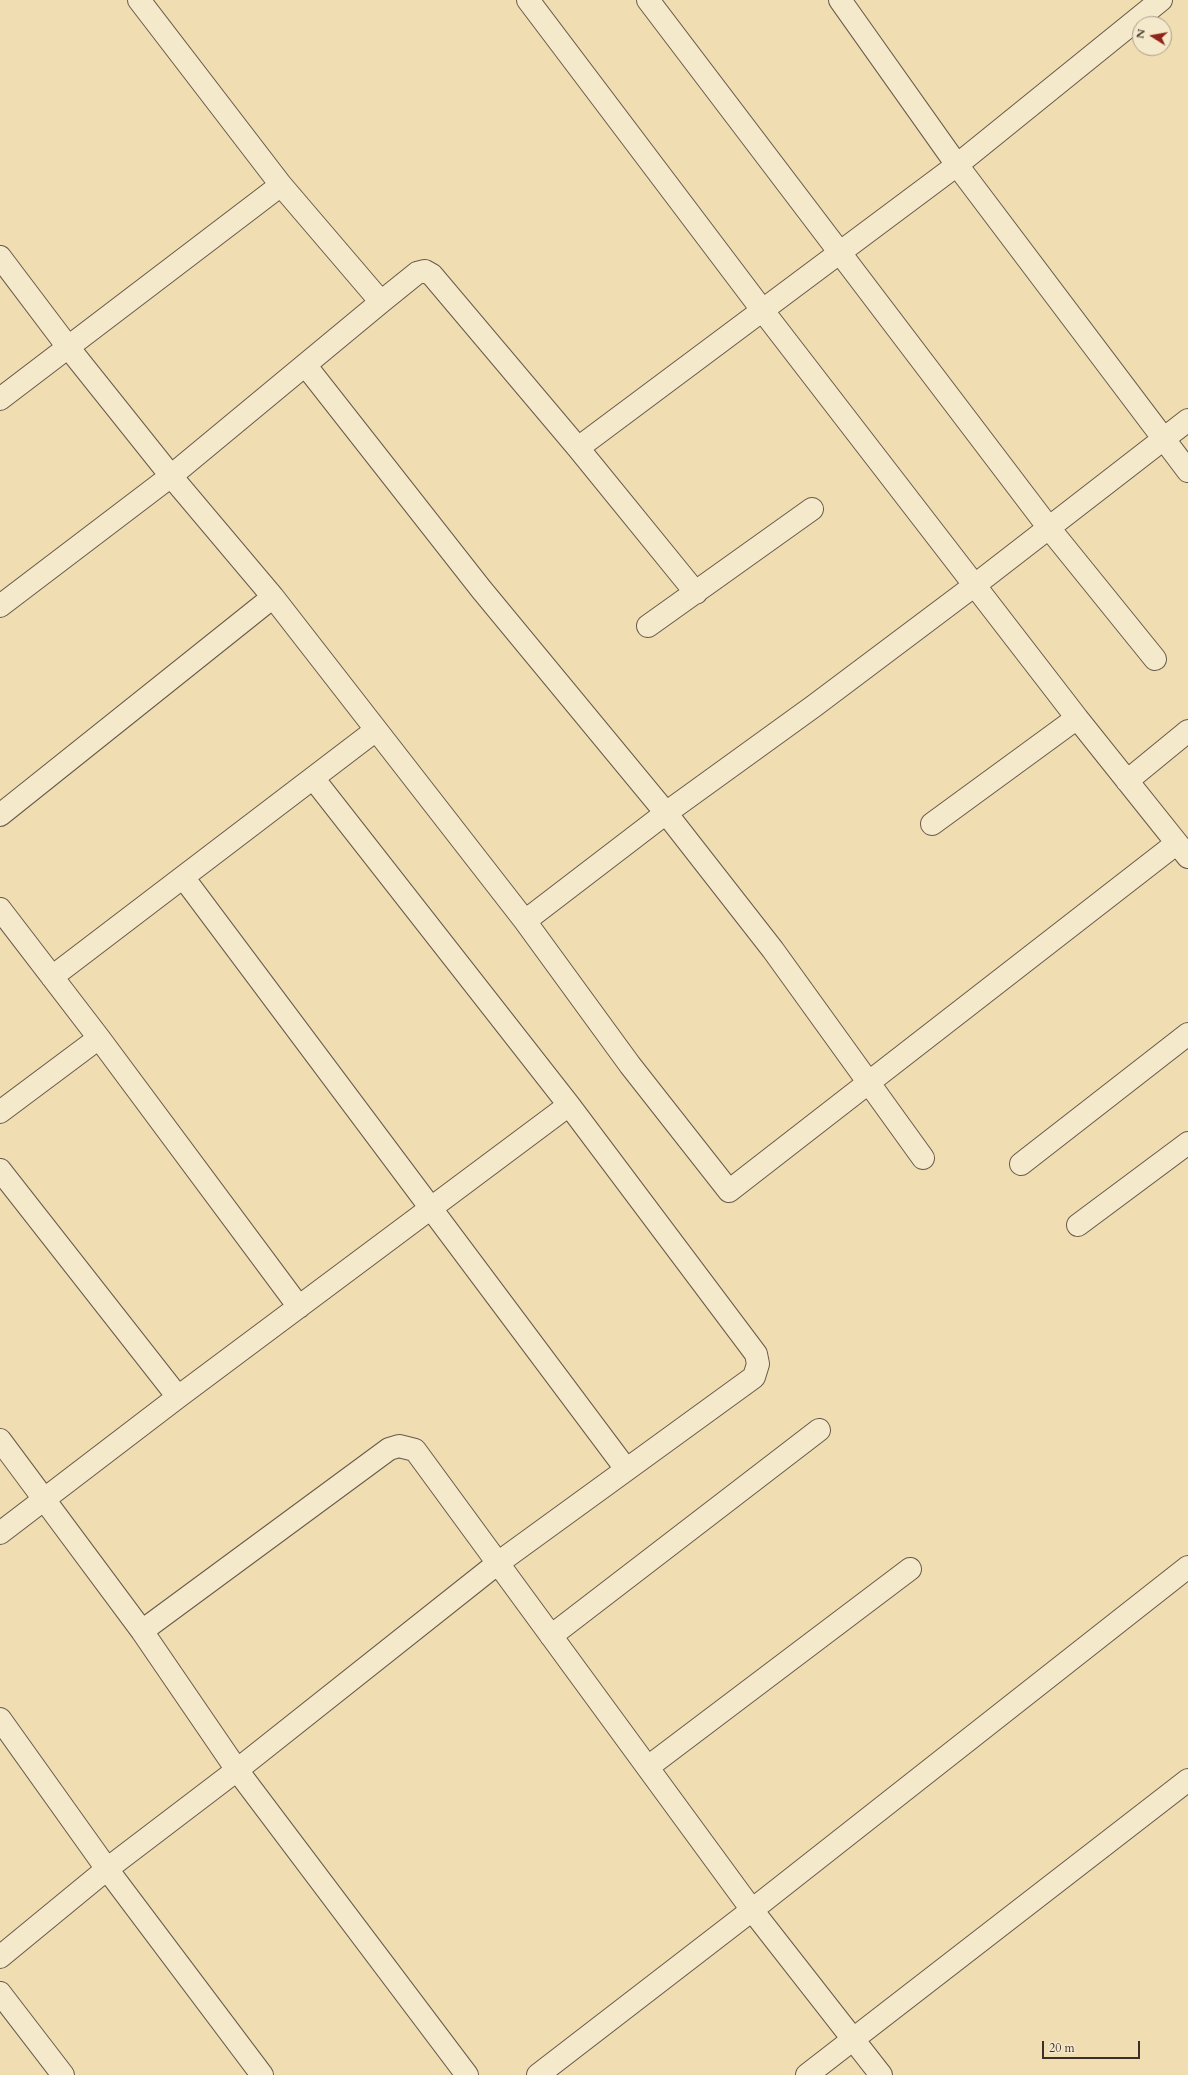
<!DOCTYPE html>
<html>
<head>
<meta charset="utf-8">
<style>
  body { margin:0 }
  #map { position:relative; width:1188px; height:2075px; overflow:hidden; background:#f0ddb1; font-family:Cardo,serif }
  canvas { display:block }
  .north { position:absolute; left:1132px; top:16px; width:40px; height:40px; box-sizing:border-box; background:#f5e9cc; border:1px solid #ab9f8a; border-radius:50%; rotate:281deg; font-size:11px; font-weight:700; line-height:16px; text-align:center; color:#3b2f28 }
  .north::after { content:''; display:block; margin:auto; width:14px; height:18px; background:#8f2418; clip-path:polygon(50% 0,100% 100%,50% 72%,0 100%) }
  .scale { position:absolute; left:1042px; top:2041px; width:98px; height:18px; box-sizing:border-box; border:2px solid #3b2f28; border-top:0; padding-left:5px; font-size:12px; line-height:14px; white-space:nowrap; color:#3b2f28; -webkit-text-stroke:3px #f5e9cc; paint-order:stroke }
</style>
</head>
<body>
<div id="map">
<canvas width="1188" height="2075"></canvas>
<div class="north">N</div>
<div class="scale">20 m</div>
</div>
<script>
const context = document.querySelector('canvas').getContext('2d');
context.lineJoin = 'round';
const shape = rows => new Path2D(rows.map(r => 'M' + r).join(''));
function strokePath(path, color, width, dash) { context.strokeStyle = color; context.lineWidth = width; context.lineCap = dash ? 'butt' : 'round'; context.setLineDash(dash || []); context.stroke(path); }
const minor = shape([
  [139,0,281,185,381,302],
  [528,0,763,311,1077,718],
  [648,0,1049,528,1155,659],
  [840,0,957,165,1188,471],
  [0,257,68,347,171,476,273,597],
  [306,366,481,589,666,813,773,950,923,1158],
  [0,399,281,185],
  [578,448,957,165,1161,0],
  [0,606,171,476,381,302,417,273,425,271,432,275,578,448,696,593],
  [648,626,812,509],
  [1127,781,1188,731],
  [0,815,273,597,525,921,630,1065,729,1191,1177,843],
  [932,824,1077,718,1188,857],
  [183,877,626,1469],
  [0,909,99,1038,299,1307],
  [525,921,666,813,814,706,975,585,1188,420],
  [52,977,376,730],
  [0,1112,99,1038],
  [1021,1164,1188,1034],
  [0,1170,178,1397],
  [1078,1225,1188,1143],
  [0,1440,142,1631,237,1770,467,2075],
  [0,1533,178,1397,569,1105],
  [142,1631,389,1449,399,1446,415,1450,752,1910,881,2075],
  [551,1636,819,1430],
  [0,1719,107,1869,262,2075],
  [648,1767,910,1569],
  [0,1957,107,1869,237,1770,498,1563,754,1377,758,1364,756,1354,569,1105,313,778],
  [0,1993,63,2075],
  [538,2075,752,1910,1188,1567],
  [807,2075,1188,1780]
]);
strokePath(minor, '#685a4a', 24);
strokePath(minor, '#f5e9cc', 22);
</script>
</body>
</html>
